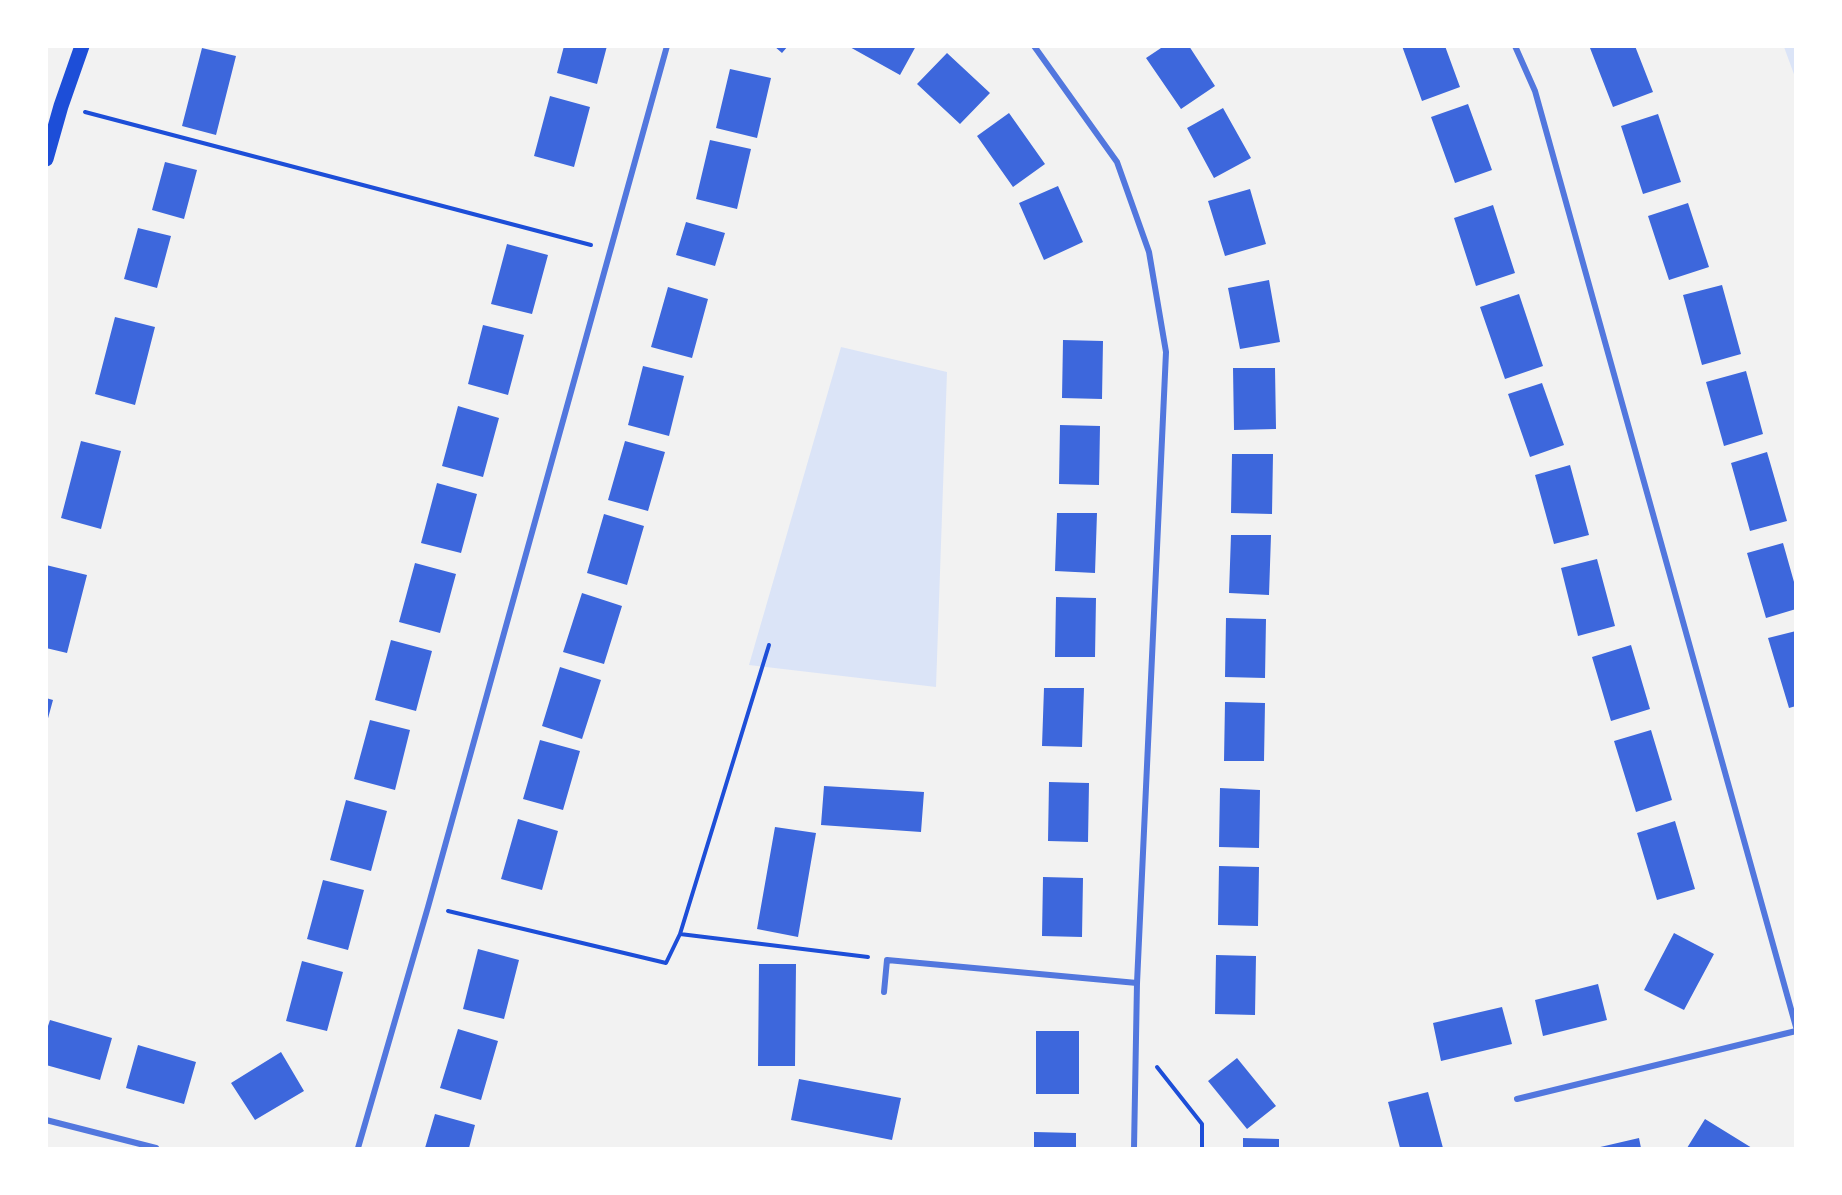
<!DOCTYPE html>
<html>
<head>
<meta charset="utf-8">
<style>
  body { margin:0 }
  #map { position:relative; width:1842px; height:1195px; overflow:hidden; background:#f2f2f2; font-family:Commissioner,sans-serif }
  canvas { display:block }
  .frame { position:absolute; inset:0; border:48px solid #fff; pointer-events:none }
</style>
</head>
<body>
<div id="map">
<canvas width="1842" height="1195"></canvas>
<div class="frame"></div>
</div>
<script>
const context = document.querySelector('canvas').getContext('2d');
context.lineJoin = 'round';
function paint(path, color) { context.fillStyle = color; context.fill(path, 'evenodd'); }
const shape = rows => new Path2D(rows.map(r => 'M' + r).join(''));
function strokePath(path, color, width, dash) { context.strokeStyle = color; context.lineWidth = width; context.lineCap = dash ? 'butt' : 'round'; context.setLineDash(dash || []); context.stroke(path); }
paint(shape([
  [1784,47,1795,47,1795,77],
  [841,347,947,372,936,687,749,665]
]), '#dbe4f7');
paint(shape([
  [564,46,607,46,597,84,557,73],
  [774,46,788,46,782,53],
  [848,46,916,46,900,75],
  [1164,46,1189,46,1215,86,1181,109,1146,58],
  [1402,46,1445,46,1460,87,1422,101],
  [1595,46,1635,46,1653,92,1613,107,1590,48],
  [202,48,236,56,216,135,182,126],
  [947,53,990,93,960,124,917,84],
  [730,69,771,78,757,138,716,128],
  [550,96,590,107,574,167,534,156],
  [1468,104,1492,170,1455,183,1431,117],
  [1223,108,1251,158,1214,178,1187,128],
  [1009,113,1045,164,1013,187,977,136],
  [1658,114,1681,182,1643,194,1621,126],
  [710,140,751,149,737,209,696,199],
  [165,162,197,170,184,219,152,210],
  [1058,186,1083,242,1044,260,1019,203],
  [1250,189,1266,244,1225,256,1208,201],
  [1688,203,1709,267,1669,280,1648,216],
  [1493,205,1515,273,1476,286,1454,218],
  [686,222,725,233,715,266,676,255],
  [138,228,171,236,157,288,124,279],
  [507,244,548,255,532,314,491,304],
  [1269,280,1280,342,1240,349,1228,288],
  [1722,285,1741,354,1702,365,1683,295],
  [668,287,708,299,692,358,651,347],
  [1519,294,1543,366,1505,379,1480,307],
  [115,317,155,327,135,405,95,394],
  [483,325,524,335,508,395,468,384],
  [1063,340,1103,341,1102,399,1062,398],
  [643,366,684,376,669,436,628,425],
  [1233,368,1275,368,1276,429,1234,430],
  [1746,371,1763,434,1724,446,1706,382],
  [1542,383,1564,445,1530,457,1508,394],
  [458,406,499,418,483,477,442,466],
  [1060,425,1100,426,1099,485,1059,484],
  [81,441,121,451,101,529,61,518],
  [625,441,665,452,648,511,608,500],
  [1767,452,1787,521,1750,531,1731,463],
  [1232,454,1273,454,1272,514,1231,513],
  [1570,465,1589,535,1554,544,1535,475],
  [437,483,477,494,461,553,421,543],
  [1057,513,1097,513,1095,573,1055,571],
  [604,514,644,526,627,585,587,573],
  [1231,535,1271,535,1269,595,1229,593],
  [1783,543,1796,589,1796,609,1766,618,1747,553],
  [1597,559,1615,626,1578,636,1561,568],
  [415,563,456,574,440,633,399,622],
  [46,565,87,575,67,653,46,648],
  [582,593,622,606,604,664,563,652],
  [1056,597,1096,598,1095,657,1055,657],
  [1226,618,1266,619,1265,678,1225,677],
  [1796,631,1796,706,1789,708,1768,638],
  [391,640,432,651,416,711,375,700],
  [1631,645,1650,709,1611,721,1592,657],
  [560,667,601,680,582,739,542,726],
  [1044,688,1084,688,1082,747,1042,746],
  [46,698,53,700,47,722,46,722],
  [1225,702,1265,703,1264,761,1224,761],
  [370,720,410,730,395,790,354,779],
  [1651,730,1672,800,1636,812,1614,741],
  [540,740,580,751,563,810,523,799],
  [1049,782,1089,783,1088,842,1048,841],
  [824,786,924,792,921,832,821,825],
  [1220,788,1260,790,1259,848,1219,847],
  [346,800,387,811,371,871,330,860],
  [518,819,558,831,542,890,501,879],
  [1675,821,1695,889,1657,900,1637,833],
  [775,827,816,833,798,937,757,929],
  [1219,866,1259,867,1258,926,1218,925],
  [1043,877,1083,878,1082,937,1042,936],
  [323,880,364,890,348,950,307,939],
  [1674,933,1714,954,1684,1010,1644,990],
  [478,949,519,960,504,1019,463,1009],
  [1216,955,1256,956,1255,1015,1215,1014],
  [302,961,343,972,327,1031,286,1021],
  [759,964,796,964,795,1066,758,1066],
  [1598,984,1607,1020,1543,1036,1535,1000],
  [1502,1007,1512,1044,1441,1061,1433,1023],
  [50,1020,112,1038,100,1080,46,1065,46,1032],
  [458,1029,498,1041,481,1100,440,1088],
  [1036,1031,1079,1031,1079,1094,1036,1094],
  [138,1045,196,1062,184,1104,126,1088],
  [281,1052,304,1091,255,1120,231,1083],
  [1237,1058,1276,1106,1247,1129,1208,1081],
  [799,1079,901,1098,892,1140,791,1120],
  [1428,1092,1443,1148,1400,1148,1388,1102],
  [435,1114,475,1125,469,1148,425,1148],
  [1705,1119,1752,1148,1687,1148],
  [1034,1132,1076,1133,1076,1148,1034,1148],
  [1243,1138,1279,1139,1279,1148,1243,1148],
  [1639,1138,1641,1148,1596,1148]
]), '#3d67dc');
strokePath(shape([
  [85,112,591,245],
  [448,911,666,963,680,934,868,957],
  [680,934,769,645],
  [1157,1067,1202,1124,1202,1148]
]), '#1d4ed8', 4);
strokePath(shape([
  [1034,46,1117,162,1149,252,1166,352,1137,983,1134,1148],
  [1515,46,1535,91,1796,1027],
  [884,992,887,960,1137,983],
  [1517,1099,1796,1031],
  [46,1120,156,1148],
  [358,1148,428,907,667,46]
]), '#5277de', 6);
strokePath(shape([
  [46,159,61,106,82,46]
]), '#1d4ed8', 15);
</script>
</body>
</html>
